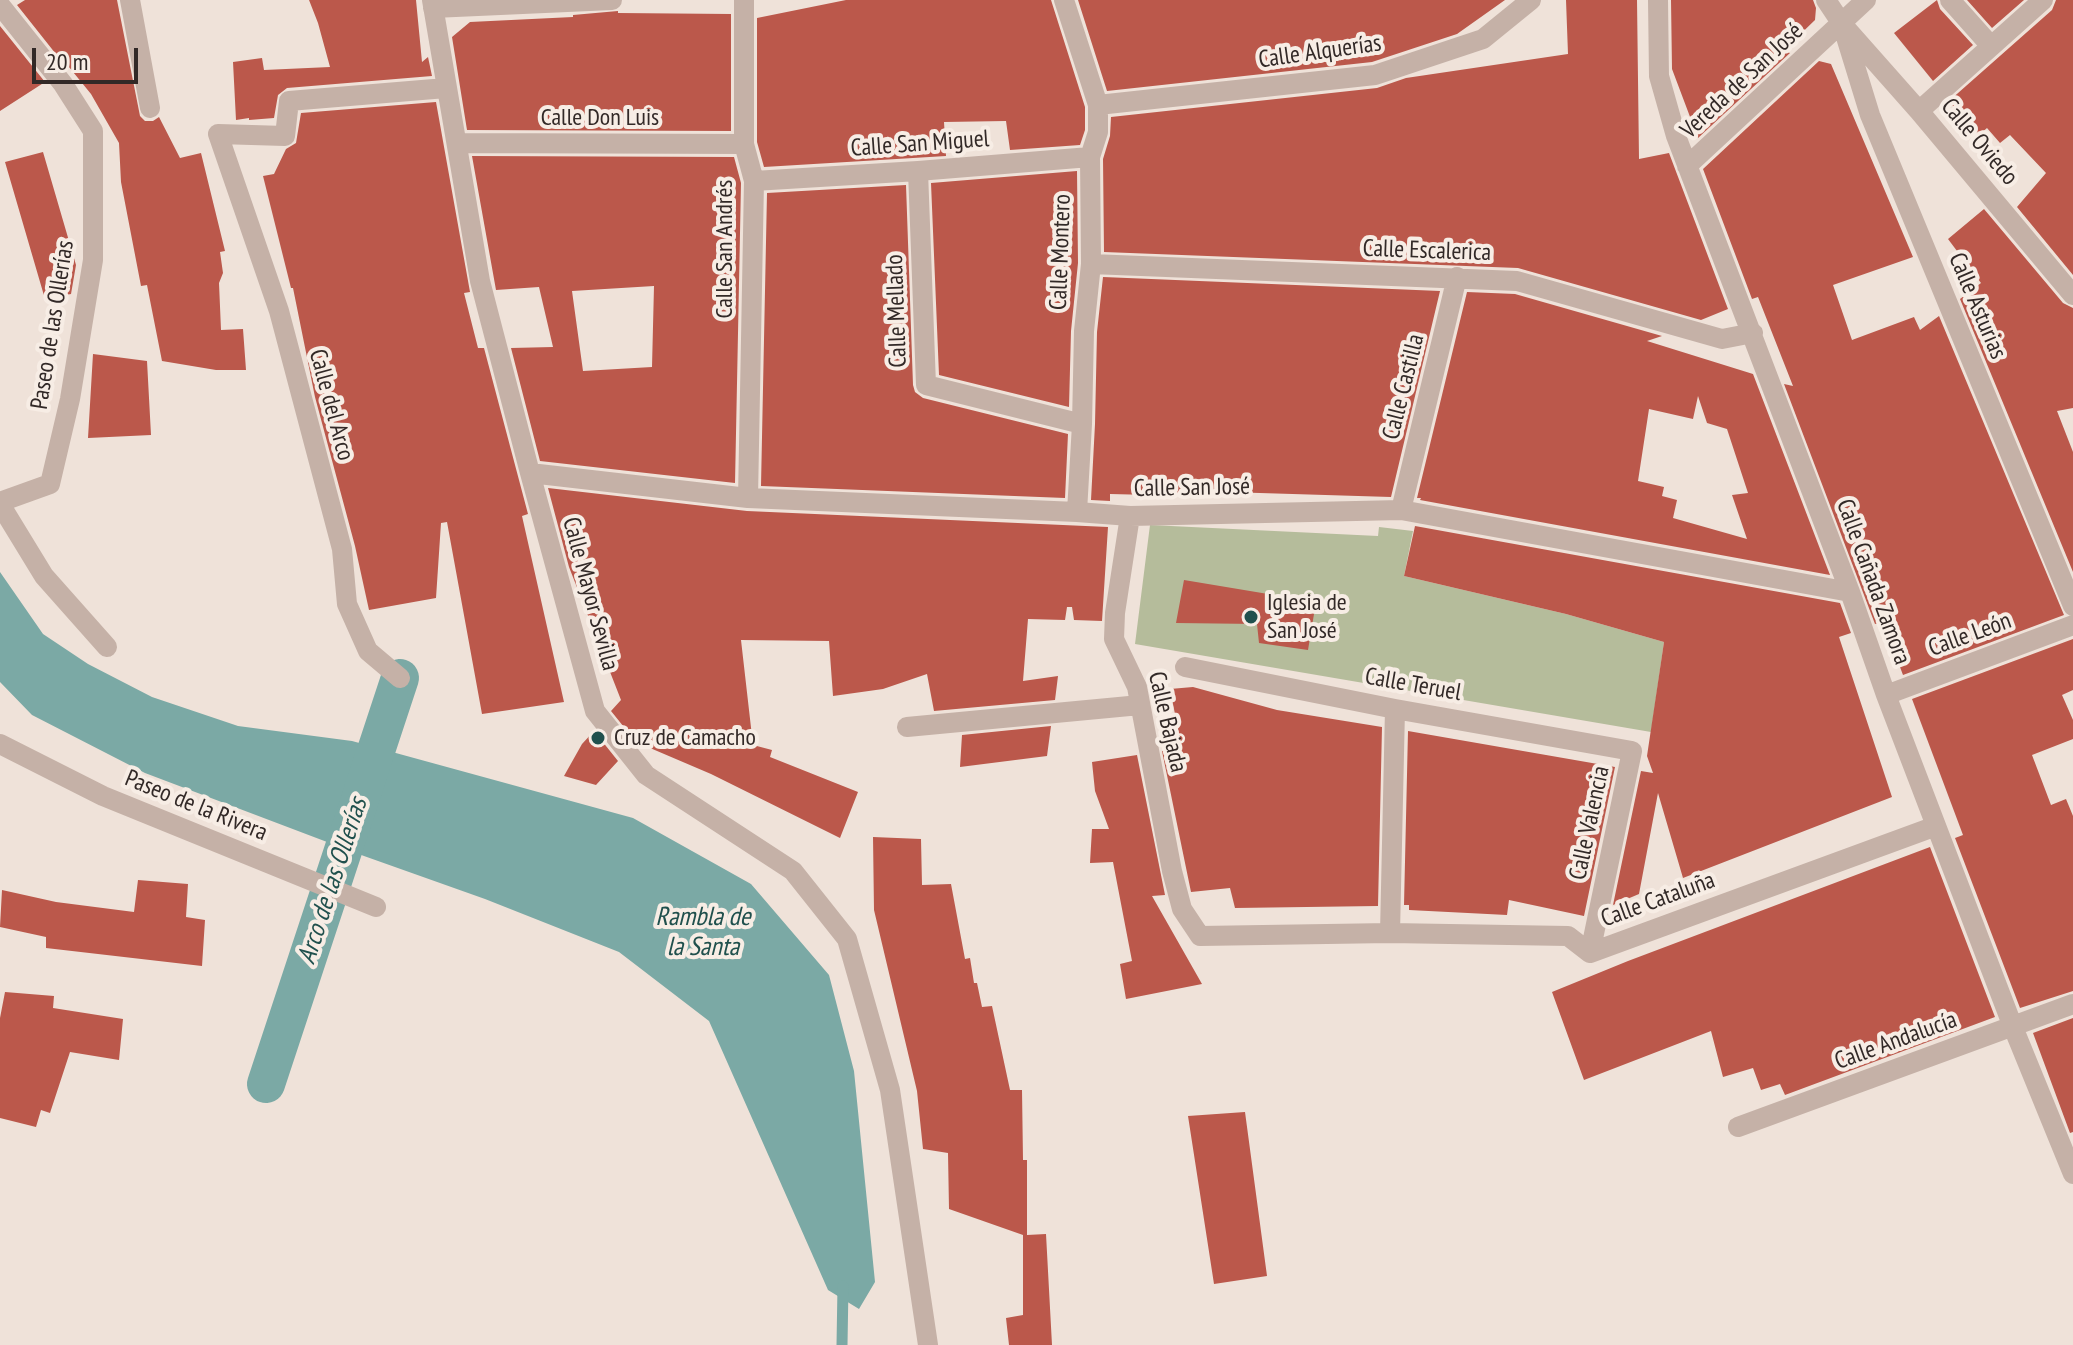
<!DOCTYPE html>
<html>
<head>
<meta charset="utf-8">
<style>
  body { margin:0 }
  #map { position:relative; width:2073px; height:1345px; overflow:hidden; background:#efe2d9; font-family:"PT Sans Narrow",sans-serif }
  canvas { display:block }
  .scale { position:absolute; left:32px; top:48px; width:106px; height:36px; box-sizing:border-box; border:4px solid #322927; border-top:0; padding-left:10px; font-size:24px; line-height:28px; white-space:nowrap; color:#322927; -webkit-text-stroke:6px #f7ede5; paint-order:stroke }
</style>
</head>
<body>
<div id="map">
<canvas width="2073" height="1345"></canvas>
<div class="scale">20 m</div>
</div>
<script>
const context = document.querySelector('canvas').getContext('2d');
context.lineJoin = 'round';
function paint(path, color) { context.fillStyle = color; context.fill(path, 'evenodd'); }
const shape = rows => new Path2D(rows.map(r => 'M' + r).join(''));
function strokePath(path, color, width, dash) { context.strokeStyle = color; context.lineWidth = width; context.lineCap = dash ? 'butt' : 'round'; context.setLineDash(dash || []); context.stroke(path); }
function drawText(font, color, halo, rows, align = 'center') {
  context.font = font + ' "PT Sans Narrow",sans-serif'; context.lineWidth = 8; context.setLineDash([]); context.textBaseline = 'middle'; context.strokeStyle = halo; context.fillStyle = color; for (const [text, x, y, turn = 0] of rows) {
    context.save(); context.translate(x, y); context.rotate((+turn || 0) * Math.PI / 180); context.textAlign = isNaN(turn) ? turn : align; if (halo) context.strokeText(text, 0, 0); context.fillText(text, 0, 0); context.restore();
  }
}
paint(shape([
  [1150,525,1378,536,1379,527,1413,531,1404,576,1566,614,1664,642,1651,732,1135,644]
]), '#b5bc9b');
paint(shape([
  [0,572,43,634,88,664,152,697,238,726,352,741,633,818,751,884,829,975,854,1071,875,1282,859,1309,828,1290,709,1021,619,952,485,899,364,856,145,773,32,715,0,682]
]), '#7ba9a5');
strokePath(shape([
  [842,1345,843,1286]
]), '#7ba9a5', 11);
strokePath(shape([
  [266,1084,400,678]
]), '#7ba9a5', 38);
paint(shape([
  [25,0,117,0,140,116,145,121,153,121,159,117,180,158,201,153,225,251,220,252,223,273,219,283,221,330,243,329,246,370,216,370,162,361,147,285,141,286,121,182,119,143,91,94,69,67,67,68,17,5],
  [309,0,416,0,422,62,428,57,432,76,287,88,278,95,274,118,249,120,249,118,236,120,233,62,262,58,264,70,330,67,318,23],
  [846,0,1051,0,1085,107,1085,130,1080,145,1010,150,1006,121,944,122,946,156,764,167,757,142,757,18],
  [1078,0,1505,0,1457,34,1372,62,1107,91],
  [1566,0,1637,0,1639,159,1669,153,1728,309,1701,320,1518,268,1104,252,1103,159,1110,136,1111,117,1377,88,1406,78,1568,54],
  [1671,0,1813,0,1816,8,1815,20,1783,51,1790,53,1698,138,1672,69],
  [1937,0,1940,9,1973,45,1933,81,1894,33],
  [1967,0,2024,0,1992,28],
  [2056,0,2073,0,2073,275,2017,207,2046,173,2010,135,2000,143,1987,128,1978,136,1949,101,2052,10],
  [618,11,618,13,731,14,731,131,467,130,452,37,470,22,573,17,573,15],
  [0,26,45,82,0,111],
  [1819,61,1831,64,1913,257,1833,285,1852,340,1914,317,1920,330,1939,316,2064,615,1903,675,1883,622,1875,624,1784,384,1793,386,1758,297,1752,299,1703,169],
  [436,102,470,292,464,293,478,348,484,348,528,514,522,516,564,702,482,714,447,522,441,523,436,598,369,610,355,546,315,397,293,288,291,288,263,176,274,174,286,149,296,143,301,113],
  [43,152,76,265,71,294,45,299,5,162],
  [472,156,734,157,741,183,735,483,540,461,511,348,553,347,539,287,496,290],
  [654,286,652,367,583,371,572,291],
  [1077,171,1078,263,1071,331,1069,407,939,375,931,183],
  [906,185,913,385,915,392,923,398,1068,434,1065,498,761,486,767,193],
  [1984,209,2063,303,2073,308,2073,408,2057,411,2073,452,2073,572,1960,299,1981,283,1948,239],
  [1103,277,1440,291,1391,497,1227,492,1151,495,1110,494,1110,501,1091,500,1095,424,1097,332],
  [1467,292,1515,294,1662,336,1647,341,1753,374,1830,575,1420,500,1421,498,1417,498],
  [1698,396,1707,423,1727,429,1748,493,1732,495,1747,539,1673,518,1677,500,1662,496,1664,487,1638,481,1649,409,1693,419],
  [93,354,147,361,151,435,88,438],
  [548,488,747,511,1108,527,1102,621,1074,620,1072,607,1067,607,1065,620,1028,619,1023,681,1058,676,1055,700,934,711,927,674,883,689,833,696,829,641,741,640,753,745,772,750,770,757,858,792,840,838,711,774,636,742,611,711,621,700,569,567],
  [1415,526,1840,603,1851,633,1839,637,1892,797,1683,878,1658,793,1639,894,1613,905,1641,771,1653,773,1647,756,1664,642,1566,614,1404,576],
  [1184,580,1316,602,1308,650,1259,643,1257,624,1176,623],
  [2073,639,2073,690,2062,695,2073,720,2073,739,2032,755,2051,805,2066,799,2073,816,2073,991,2020,1008,1955,838,1963,835,1912,699],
  [1193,687,1277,710,1382,727,1378,906,1235,908,1230,888,1191,892,1162,751,1182,749,1170,689],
  [1051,726,1047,756,960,767,962,735],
  [594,731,618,761,596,785,564,776,582,744],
  [1408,731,1615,767,1584,916,1509,900,1507,915,1409,910,1409,905,1404,905],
  [1137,755,1165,895,1152,896,1202,984,1126,999,1120,964,1132,961,1113,862,1090,863,1092,829,1109,829,1095,791,1092,762],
  [873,837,921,839,922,885,951,884,965,959,970,958,974,983,977,983,982,1007,992,1006,1010,1090,1022,1090,1023,1160,1027,1160,1027,1235,1046,1234,1052,1345,1009,1345,1006,1318,1023,1315,1023,1235,949,1209,948,1153,923,1149,917,1091,874,910],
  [1930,847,1995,1017,1785,1095,1780,1084,1761,1090,1753,1068,1723,1077,1711,1031,1584,1080,1552,992,1628,961],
  [138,880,188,884,186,917,205,920,202,966,46,948,46,937,0,927,2,890,56,902,134,912],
  [5,992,54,996,53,1008,123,1019,119,1060,70,1052,50,1113,41,1110,36,1127,0,1118,0,1018],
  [2073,1018,2073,1132,2070,1133,2033,1033],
  [1245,1112,1267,1276,1214,1284,1188,1116]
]), '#bb584b');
strokePath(shape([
  [130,0,150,108],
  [432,0,480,281,530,473,595,711,646,775,793,871,847,939,890,1090,928,1345],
  [744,0,744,144,754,181,748,498],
  [1064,0,1098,105,1098,132,1090,157,1091,264,1084,331,1082,424,1077,512],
  [1658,0,1659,76,1676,136,1850,592,1886,695,2013,1027,2073,1174],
  [1826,0,1842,24,1919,111,2073,295],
  [1950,0,1991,46],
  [0,5,63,84,93,131,93,260,70,399,50,484,0,502],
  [433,8,612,0],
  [1842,24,1870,115,2073,606],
  [1098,105,1375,75,1483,39,1531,0],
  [1919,111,2043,0],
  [457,143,744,144],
  [1687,166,1866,0],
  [918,171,926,385,1082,424],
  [754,181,918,171,1090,157],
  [1091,264,1517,281,1722,339,1753,333],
  [530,473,748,498,1077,512,1130,516,1401,510,1850,592],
  [0,504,44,576,107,647],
  [1401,510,1457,277],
  [1130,516,1115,613,1114,639,1137,687,1172,871,1182,909,1200,936,1390,933,1568,936,1590,953,1936,826],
  [1185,667,1395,709,1632,751,1590,953],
  [400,678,368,651,347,604,342,549,279,311,218,134,285,136,289,101,446,88],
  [1886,695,2073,625],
  [907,727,1140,705],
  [0,744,103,796,376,907],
  [1390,933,1395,709],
  [1738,1127,2073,1004]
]), '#c5b1a7', 20);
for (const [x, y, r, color] of [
  [1251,617,8,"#20504d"],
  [598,738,8,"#20504d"]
]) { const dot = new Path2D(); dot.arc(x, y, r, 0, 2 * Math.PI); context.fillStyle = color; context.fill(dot); strokePath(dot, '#f7ede5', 3); }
drawText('24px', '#322927', '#f7ede5', [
  ["Calle Alquerías",1320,52,-8],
  ["Vereda de San José",1742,81,-43],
  ["Calle Don Luis",600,118],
  ["Calle Oviedo",1979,142,50],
  ["Calle San Miguel",920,144,-4],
  ["Calle San Andrés",725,249,-90],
  ["Calle Escalerica",1427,251,2],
  ["Calle Montero",1061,252,-88],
  ["Calle Asturias",1977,306,67],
  ["Calle Mellado",897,311,-92],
  ["Paseo de las Ollerías",53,325,-81],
  ["Calle Castilla",1404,387,-76],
  ["Calle del Arco",331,405,75],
  ["Calle San José",1192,488,-1],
  ["Calle Cañada Zamora",1873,582,70],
  ["Calle Mayor Sevilla",590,594,75],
  ["Calle León",1970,635,-20],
  ["Calle Teruel",1413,685,10],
  ["Calle Bajada",1167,722,77],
  ["Paseo de la Rivera",196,806,22],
  ["Calle Valencia",1590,823,-78],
  ["Calle Cataluña",1658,900,-20],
  ["Calle Andalucía",1896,1041,-20]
]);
drawText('24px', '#322927', '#f7ede5', [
  ["Iglesia de",1267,603],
  ["San José",1267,631],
  ["Cruz de Camacho",614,738]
], 'left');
drawText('italic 26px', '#20504d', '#f7ede5', [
  ["Arco de las Ollerías",333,881,-72],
  ["Rambla de",703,918],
  ["la Santa",703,948]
]);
</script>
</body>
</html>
